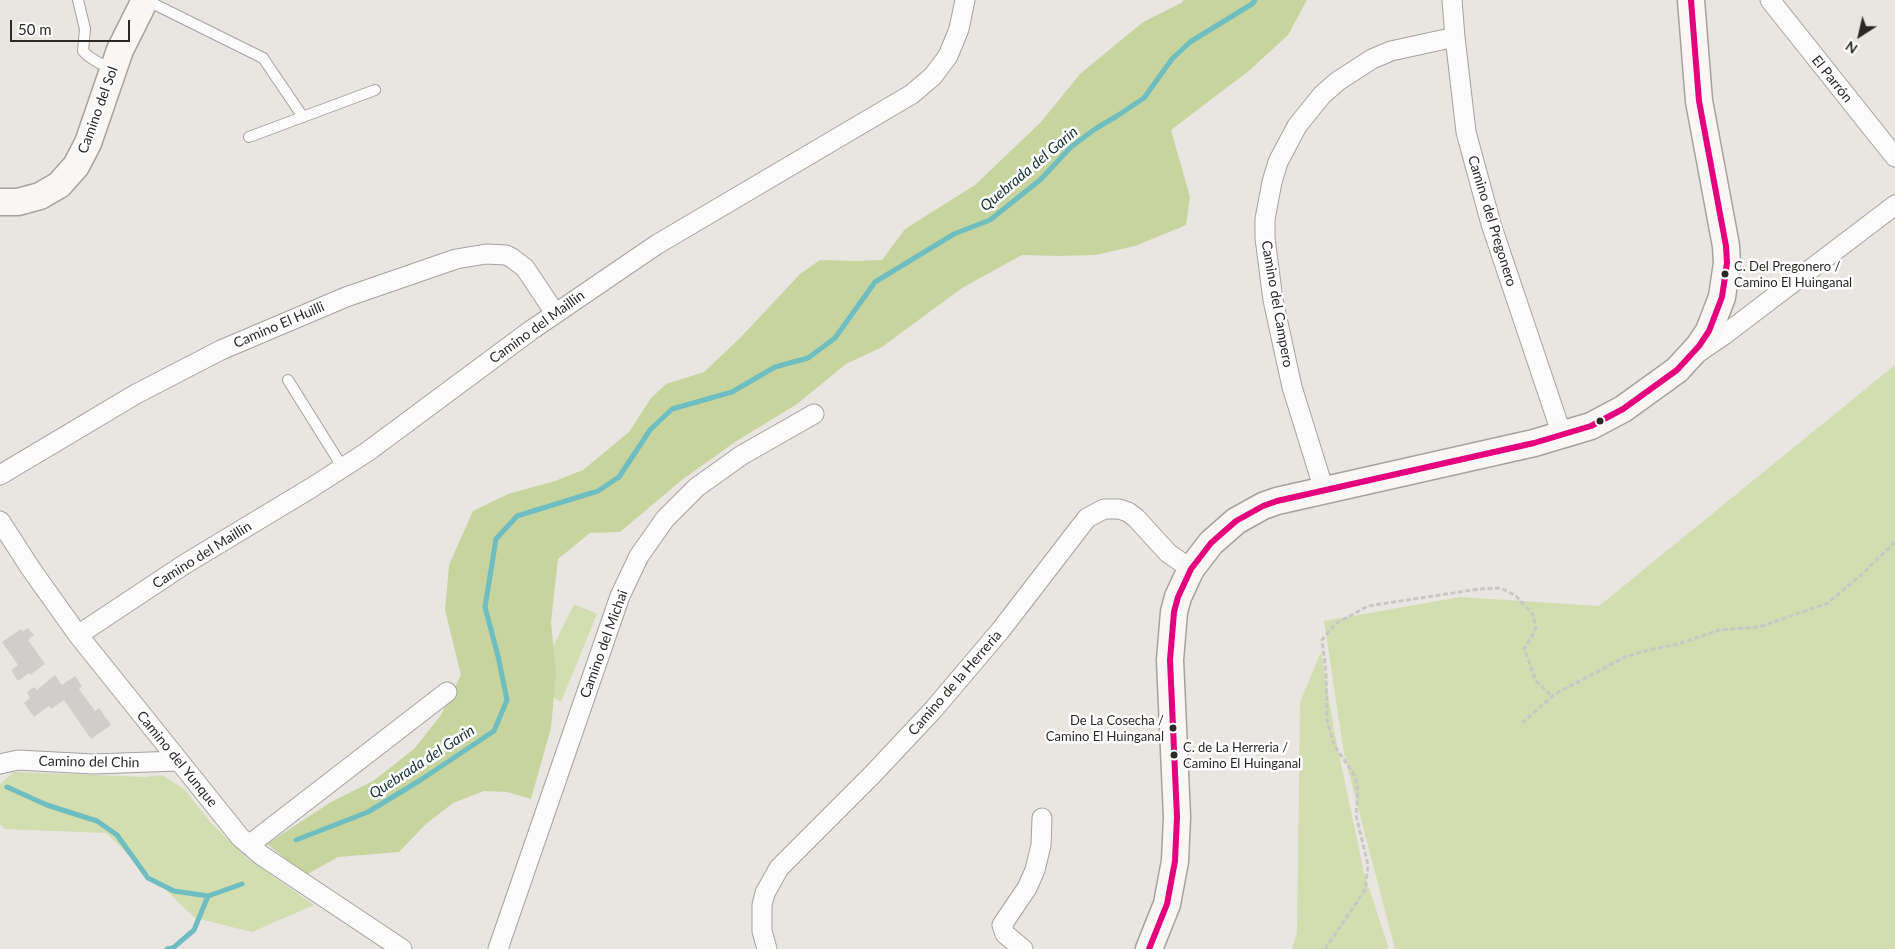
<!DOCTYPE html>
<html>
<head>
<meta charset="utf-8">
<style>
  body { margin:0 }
  #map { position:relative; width:1895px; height:949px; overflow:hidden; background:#e9e6e2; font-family:Lato,sans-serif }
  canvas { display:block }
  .north { position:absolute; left:1835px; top:10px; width:50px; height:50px; -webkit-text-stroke:4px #fff; paint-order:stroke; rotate:215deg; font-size:14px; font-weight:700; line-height:20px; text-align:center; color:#2b2926 }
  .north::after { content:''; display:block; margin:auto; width:18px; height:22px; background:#2b2926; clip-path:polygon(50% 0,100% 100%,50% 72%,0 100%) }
  .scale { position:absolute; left:10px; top:20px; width:120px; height:22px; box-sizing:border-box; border:2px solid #2b2926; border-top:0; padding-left:6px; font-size:15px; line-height:18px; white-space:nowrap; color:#2b2926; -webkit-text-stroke:4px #fff; paint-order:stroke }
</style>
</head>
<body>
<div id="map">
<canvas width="1895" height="949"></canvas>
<div class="north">N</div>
<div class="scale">50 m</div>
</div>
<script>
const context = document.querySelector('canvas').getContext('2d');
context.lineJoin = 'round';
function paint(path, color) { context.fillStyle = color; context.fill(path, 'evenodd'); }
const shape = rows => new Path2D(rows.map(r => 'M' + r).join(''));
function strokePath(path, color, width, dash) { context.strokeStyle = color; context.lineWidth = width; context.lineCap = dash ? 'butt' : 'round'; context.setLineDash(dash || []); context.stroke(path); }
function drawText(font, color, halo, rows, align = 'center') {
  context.font = font + ' Lato,sans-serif'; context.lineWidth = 5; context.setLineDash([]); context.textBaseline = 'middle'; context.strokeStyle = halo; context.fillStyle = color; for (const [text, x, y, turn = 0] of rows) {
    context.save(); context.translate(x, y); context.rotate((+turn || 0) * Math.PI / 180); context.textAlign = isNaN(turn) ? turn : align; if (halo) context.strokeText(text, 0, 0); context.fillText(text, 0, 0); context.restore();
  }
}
paint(shape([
  [1895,365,1895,949,1395,949,1344,754,1324,621,1460,597,1599,606],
  [574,604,597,614,561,702,534,686],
  [1321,652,1335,735,1364,873,1389,949,1292,949,1297,933,1300,702],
  [14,772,145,777,162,775,184,789,211,823,246,857,314,905,252,932,195,918,106,833,4,829,0,824,0,784]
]), '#d2ddb0');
paint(shape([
  [1184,0,1307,0,1288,35,1250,70,1171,130,1190,197,1186,225,1135,246,1096,255,1058,256,1022,255,962,288,882,347,846,364,797,404,735,442,683,479,620,532,590,533,558,559,551,622,556,673,551,728,531,799,507,792,484,791,453,803,426,824,399,852,338,857,306,875,267,844,331,802,373,781,414,749,441,715,461,675,445,610,449,565,473,511,508,494,555,481,583,470,629,432,651,398,666,384,704,372,741,337,800,274,820,260,857,261,882,260,905,229,975,185,1041,122,1080,74,1143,22,1181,3]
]), '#c8d49e');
strokePath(shape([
  [7,787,47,805,97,821,117,835,148,878,174,891,208,896,242,884],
  [296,840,368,812,419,781,494,731,507,700,498,656,485,607,496,539,517,516,598,491,619,477,650,430,672,409,732,392,775,367,808,358,835,338,875,282,954,234,990,220,1040,180,1071,147,1095,129,1117,116,1144,98,1172,59,1190,42,1252,4,1255,0],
  [167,949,173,948,194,930,208,896]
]), '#6ebdc0', 5);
paint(shape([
  [28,628,34,635,28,640,45,664,30,675,29,673,18,681,11,670,18,665,2,642,21,629,23,631],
  [55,675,62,685,75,676,82,686,79,689,95,711,99,708,111,725,91,739,64,700,51,709,49,706,34,717,24,703,30,698,27,692,34,687,37,690]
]), '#d0cdca');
const lane = shape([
  [78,0,85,29,83,51,88,56,99,63,113,68],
  [146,0,263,58,303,117],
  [249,137,375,90],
  [288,380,343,468]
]);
const street = shape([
  [1452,0,1455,37,1466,132,1491,224,1562,435],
  [1770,0,1895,157],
  [1699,352,1724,335,1895,205],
  [0,475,136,394,221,350,346,297,456,259,486,254,506,255,512,258,525,268,555,313],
  [1324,490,1292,387,1273,300,1265,238,1265,219,1272,182,1278,162,1297,126,1322,95,1338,81,1372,59,1391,51,1455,37],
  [0,521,31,569,78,635,240,837,261,855,402,949],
  [78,635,185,564,311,488,367,452,530,331,656,245,912,94,933,76,948,56,959,29,965,0],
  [0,764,18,760,93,764,178,761],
  [249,845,447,692],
  [498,949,620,596,639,556,665,519,697,487,742,455,814,414],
  [767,949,762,931,762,905,765,893,779,868,872,775,933,710,1000,631,1087,518,1104,509,1119,509,1128,512,1136,518,1168,553,1191,569],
  [1023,949,1005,934,1002,925,1027,888,1035,870,1041,845,1042,818]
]);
const secondary = shape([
  [0,202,18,202,40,196,59,185,76,166,88,143,120,50,145,0],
  [1149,949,1167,904,1175,861,1177,817,1170,660,1174,612,1178,597,1191,569,1211,543,1236,521,1263,506,1277,501,1534,443,1591,426,1623,409,1677,370,1699,346,1709,331,1722,297,1727,263,1726,246,1699,101,1691,0]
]);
strokePath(lane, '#a4a29f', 12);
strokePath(street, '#a4a29f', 21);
strokePath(secondary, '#a4a29f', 29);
strokePath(shape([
  [1522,723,1555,694,1623,658,1644,651,1678,644,1719,630,1759,627,1828,603,1862,574,1895,542],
  [1325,949,1365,890,1368,865,1356,815,1358,791,1355,776,1334,745,1327,720,1326,672,1322,640,1335,624,1368,606,1479,589,1501,588,1516,596,1533,615,1536,628,1531,638,1524,648,1536,681,1552,696]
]), '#c9c7c6', 3, [5, 2.5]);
strokePath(lane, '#fcfbfb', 10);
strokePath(street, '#fcfbfb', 19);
strokePath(secondary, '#f9f7f6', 26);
strokePath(shape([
  [1149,949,1167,904,1175,861,1177,817,1170,660,1174,612,1178,597,1191,569,1211,543,1236,521,1263,506,1277,501,1534,443,1591,426,1623,409,1677,370,1699,346,1709,331,1722,297,1727,263,1726,246,1699,101,1691,0]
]), '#e5007d', 6);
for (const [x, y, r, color] of [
  [1725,274,4.5,"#2b2926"],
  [1600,421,4.5,"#2b2926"],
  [1173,728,4.5,"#2b2926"],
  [1174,755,4.5,"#2b2926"]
]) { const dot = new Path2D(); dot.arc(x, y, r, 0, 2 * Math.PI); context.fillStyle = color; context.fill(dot); strokePath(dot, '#fff', 2); }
drawText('13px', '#2b2926', '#fff', [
  ["C. Del Pregonero /",1734,267],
  ["Camino El Huinganal",1734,283],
  ["De La Cosecha /",1164,721,"right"],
  ["Camino El Huinganal",1164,737,"right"],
  ["C. de La Herreria /",1183,748],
  ["Camino El Huinganal",1183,764]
], 'left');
drawText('14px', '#2b2926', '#fff', [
  ["El Parrón",1832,79,51],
  ["Camino del Sol",98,110,-70],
  ["Camino del Pregonero",1492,221,73],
  ["Camino del Campero",1277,304,80],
  ["Camino El Huilli",279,325,-23],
  ["Camino del Maillin",537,327,-36],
  ["Camino del Maillin",202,555,-32],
  ["Camino del Michai",604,644,-70],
  ["Camino de la Herreria",955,683,-49],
  ["Camino del Yunque",177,759,51],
  ["Camino del Chin",89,762,1]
]);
drawText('italic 15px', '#173031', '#fff', [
  ["Quebrada del Garin",1029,169,-40],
  ["Quebrada del Garin",422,762,-33]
]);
</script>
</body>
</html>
